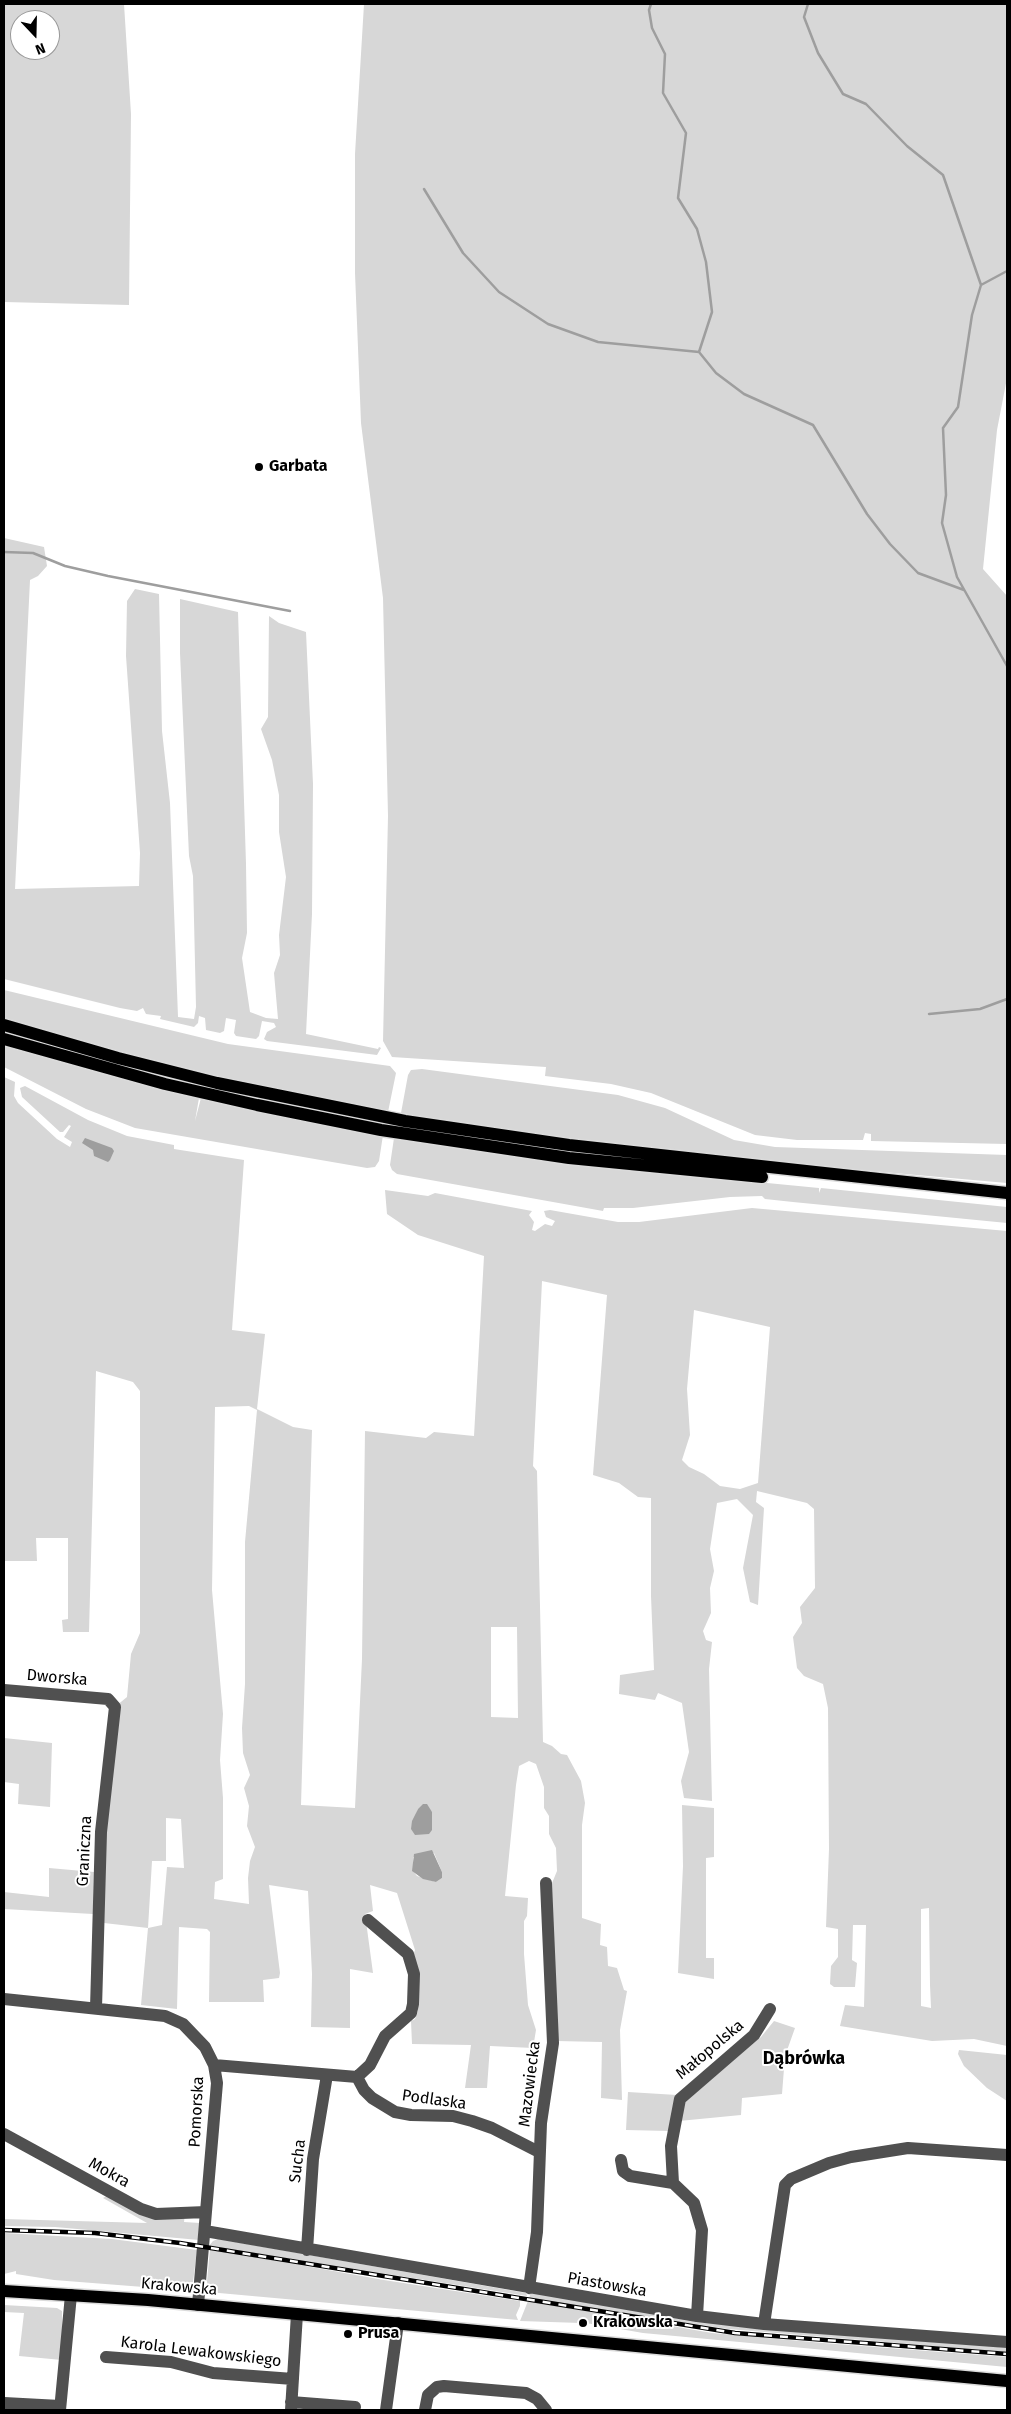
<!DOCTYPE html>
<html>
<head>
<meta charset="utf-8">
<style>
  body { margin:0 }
  #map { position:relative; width:1011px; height:2414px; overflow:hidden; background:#fff; font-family:"Fira Sans",sans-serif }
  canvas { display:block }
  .frame { position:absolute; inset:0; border:5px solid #000; pointer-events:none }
  .north { position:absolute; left:10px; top:10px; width:50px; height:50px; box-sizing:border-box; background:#fff; border:1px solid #999; border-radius:50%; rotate:159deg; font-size:14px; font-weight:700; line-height:20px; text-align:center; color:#000 }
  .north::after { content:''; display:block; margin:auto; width:18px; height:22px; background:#000; clip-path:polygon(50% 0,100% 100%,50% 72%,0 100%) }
</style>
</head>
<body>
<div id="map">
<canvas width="1011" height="2414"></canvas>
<div class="frame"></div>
<div class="north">N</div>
</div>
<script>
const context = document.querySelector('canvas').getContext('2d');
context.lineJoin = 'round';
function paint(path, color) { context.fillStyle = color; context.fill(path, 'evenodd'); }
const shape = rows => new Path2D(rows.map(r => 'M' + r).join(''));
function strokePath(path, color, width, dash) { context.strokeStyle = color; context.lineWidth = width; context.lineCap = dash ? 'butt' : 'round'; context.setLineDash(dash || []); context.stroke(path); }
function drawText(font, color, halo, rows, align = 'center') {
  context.font = font + ' "Fira Sans",sans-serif'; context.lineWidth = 4; context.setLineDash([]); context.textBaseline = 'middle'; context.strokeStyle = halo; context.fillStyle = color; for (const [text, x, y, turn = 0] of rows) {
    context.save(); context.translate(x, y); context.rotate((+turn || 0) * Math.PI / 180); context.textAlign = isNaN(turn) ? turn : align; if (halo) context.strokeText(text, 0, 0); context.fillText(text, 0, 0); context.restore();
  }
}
paint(shape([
  [4,4,124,4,131,114,129,305,4,302],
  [20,20,50,20,50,50,20,50],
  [364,4,1007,4,1007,378,997,430,983,569,1007,596,1007,1144,871,1141,871,1134,865,1133,863,1140,797,1140,755,1135,651,1093,611,1084,545,1076,546,1067,392,1057,383,1041,388,816,383,598,361,423,355,273,355,154],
  [4,538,44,547,47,566,38,576,30,580,15,889,139,886,140,853,126,656,127,601,135,589,159,594,162,731,170,803,178,1017,194,1019,196,1007,193,876,189,856,180,653,180,599,238,612,246,864,247,933,242,958,250,1012,266,1018,278,1019,274,973,280,955,279,935,286,877,279,832,279,795,272,760,261,729,268,717,269,616,279,623,306,632,313,784,312,914,306,1034,378,1049,379,1047,381,1048,377,1055,267,1041,264,1039,267,1032,276,1027,274,1023,262,1021,259,1036,256,1039,236,1036,234,1033,236,1020,226,1018,224,1031,220,1033,206,1030,205,1018,199,1016,198,1023,194,1027,190,1026,160,1019,161,1016,146,1014,143,1008,137,1011,120,1008,4,979],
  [4,990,228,1044,390,1066,396,1073,388,1112,191,1071,4,1019],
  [4,1045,145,1085,199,1098,195,1121,201,1098,383,1135,379,1161,375,1167,367,1168,135,1128,86,1109,4,1067],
  [422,1069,618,1095,665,1108,734,1140,775,1147,1007,1155,1007,1183,792,1164,483,1128,401,1113,408,1075,411,1070],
  [4,1077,15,1082,14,1096,18,1103,57,1139,70,1147,72,1142,64,1137,71,1126,69,1125,63,1132,60,1132,22,1097,20,1088,25,1086,88,1120,127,1136,174,1145,174,1149,244,1160,232,1330,265,1334,257,1409,293,1427,312,1430,301,1805,355,1808,362,1659,365,1431,426,1438,434,1432,474,1436,484,1256,418,1235,387,1214,385,1190,428,1196,435,1193,532,1211,529,1215,534,1222,532,1230,535,1231,545,1224,552,1226,555,1221,546,1217,544,1211,550,1210,618,1222,639,1222,752,1208,1007,1231,1007,2046,974,2039,932,2041,840,2026,845,2005,864,2007,866,1925,853,1925,852,1960,857,1963,855,1987,834,1987,830,1984,831,1966,838,1957,838,1929,826,1927,829,1849,828,1708,823,1684,804,1676,797,1668,793,1637,802,1623,800,1607,815,1588,814,1509,807,1503,757,1491,756,1502,764,1508,758,1605,750,1602,743,1568,753,1515,737,1499,717,1503,710,1549,714,1571,710,1588,711,1613,703,1631,706,1640,712,1642,709,1669,712,1801,684,1798,681,1781,689,1752,682,1703,658,1693,655,1700,619,1694,620,1675,654,1670,651,1596,651,1498,638,1497,619,1483,593,1475,607,1295,542,1281,533,1466,537,1471,543,1742,552,1746,561,1754,567,1755,581,1781,585,1803,582,1825,582,1918,601,1924,600,1945,607,1947,608,1966,617,1968,624,1990,627,1991,620,2030,622,2100,601,2098,602,2042,556,2041,550,1888,557,1871,556,1848,549,1834,549,1816,544,1808,544,1787,536,1764,529,1761,519,1766,516,1785,505,1896,528,1898,527,1916,524,1921,524,1954,528,2005,536,2030,533,2048,490,2046,487,2088,465,2088,471,2045,412,2044,411,2021,415,2019,418,2011,413,1956,415,1950,397,1893,370,1885,373,1911,365,1914,373,1973,350,1969,350,2028,311,2027,312,1974,308,1891,269,1885,280,1973,279,1978,263,1980,264,2002,209,2002,210,1932,207,1929,179,1927,177,2009,141,2005,148,1928,104,1923,105,1813,116,1706,127,1697,131,1654,140,1633,140,1391,133,1382,96,1371,89,1632,63,1632,62,1620,68,1619,68,1538,36,1538,37,1561,4,1561],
  [694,1310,770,1327,758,1483,740,1489,720,1486,704,1474,689,1467,682,1460,690,1435,687,1389],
  [249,1406,257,1410,245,1542,245,1684,242,1728,243,1753,250,1775,244,1788,249,1806,247,1826,255,1847,250,1861,248,1878,249,1904,214,1899,215,1882,223,1879,223,1798,220,1760,223,1714,212,1590,215,1407],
  [491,1627,517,1627,518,1718,491,1717],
  [418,1809,432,1812,432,1826,416,1814],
  [166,1818,181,1819,184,1868,167,1867,162,1925,148,1928,152,1861,166,1861],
  [434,1853,442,1872,442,1878,436,1882,417,1876,413,1871,413,1857],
  [929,1908,930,1985,931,2008,921,2006,921,1909],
  [394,1138,560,1163,819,1188,819,1193,821,1188,1007,1207,1007,1223,793,1202,765,1199,762,1196,730,1197,633,1208,604,1208,603,1211,592,1209,397,1174,392,1170,390,1165],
  [4,1738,52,1743,50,1807,18,1804,19,1784,4,1782],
  [682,1805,714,1808,714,1857,706,1858,706,1958,714,1958,714,1979,678,1973,683,1866],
  [49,1868,94,1872,93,1914,4,1909,4,1892,49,1897],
  [774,2021,795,2028,785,2056,782,2094,742,2098,741,2115,679,2121,683,2099,761,2037],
  [959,2050,1007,2055,1007,2101,987,2088,964,2066,958,2054],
  [628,2092,677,2095,669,2131,626,2130],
  [110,2194,149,2216,185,2214,184,2222,200,2223,199,2240,55,2227,4,2226,4,2219,147,2223,103,2198],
  [4,2233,112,2239,197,2250,193,2282,190,2282,188,2288,182,2290,54,2280,16,2274,16,2271,4,2274],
  [218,2239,526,2293,527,2296,209,2246,213,2241],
  [210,2249,384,2280,520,2301,520,2306,516,2315,518,2320,208,2292,207,2281],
  [530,2293,1006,2348,1007,2352,728,2329,529,2299,530,2295,527,2294],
  [528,2301,712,2333,823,2343,1007,2357,1007,2367,643,2333,586,2323,586,2318,582,2317,581,2323,520,2321],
  [4,2305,57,2308,62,2311,62,2360,19,2356,24,2313,4,2312]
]), '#d7d7d7');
paint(shape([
  [85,1138,112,1148,114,1151,110,1160,108,1162,94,1156,93,1150,82,1143],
  [423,1804,427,1804,432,1812,432,1830,429,1834,415,1835,411,1829,412,1821,418,1809],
  [432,1850,442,1872,442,1878,436,1882,423,1879,412,1871,414,1854]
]), '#9e9e9e');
strokePath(shape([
  [651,4,649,10,652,28,665,54,663,93,686,133,678,198,697,229,706,262,712,312,699,352,716,373,744,394,813,425,867,514,890,544,918,573,964,590],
  [808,4,804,17,818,53,843,94,866,104,907,146,943,175,981,285],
  [424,189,463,253,499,292,548,324,598,342,699,352],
  [1007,271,981,285,972,315,958,407,943,428,946,495,942,523,957,577,1007,666],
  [4,552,33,553,65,566,108,576,290,611],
  [929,1014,980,1009,1007,999]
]), '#9e9e9e', 2.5);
const major = shape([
  [4,1025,118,1058,217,1083,405,1121,569,1145,1007,1193],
  [4,1039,165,1084,257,1105,381,1130,569,1158,762,1177],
  [4,2291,148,2300,297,2314,1007,2381]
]);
strokePath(major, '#dbdbdb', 15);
strokePath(shape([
  [4,1690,108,1699,115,1707,101,1832,96,2008],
  [4,1999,165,2016,183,2024,205,2047,214,2065,217,2083,198,2305],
  [214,2065,357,2077],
  [357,2077,364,2090,372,2098,395,2112,411,2115,453,2116,472,2121,492,2128,539,2152],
  [357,2077,370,2065,385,2036,411,2013,413,2004,414,1974,408,1954,368,1920],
  [4,2134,141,2209,156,2214,206,2212],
  [621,2160,623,2171,630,2176,673,2183],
  [205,2231,697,2316,764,2324,1007,2342],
  [307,2250,313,2159,327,2075],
  [529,2288,537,2232,541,2123,553,2043,546,1883],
  [697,2316,702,2230,694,2203,673,2183,671,2146,680,2099,754,2035,770,2009],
  [764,2324,785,2185,791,2179,829,2163,851,2157,908,2148,1007,2155],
  [106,2357,171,2362,213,2373,293,2379],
  [291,2402,355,2407],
  [4,2403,60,2406],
  [60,2410,71,2295],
  [291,2410,297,2314],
  [386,2410,398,2323],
  [425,2410,428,2395,437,2387,444,2386,526,2393,537,2399,546,2410]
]), '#505050', 12);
strokePath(major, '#000', 12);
const rail = shape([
  [4,2230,95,2233,180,2243,735,2333,1007,2354]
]);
strokePath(rail, '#000', 4.5);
strokePath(rail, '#fff', 2.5, [8]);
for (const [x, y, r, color] of [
  [259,467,5,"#000"],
  [583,2323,5,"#000"],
  [348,2334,5,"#000"]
]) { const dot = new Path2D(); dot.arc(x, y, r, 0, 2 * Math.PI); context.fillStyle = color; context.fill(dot); strokePath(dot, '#fff', 2); }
drawText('bold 16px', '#000', '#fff', [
  ["Garbata",269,467],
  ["Krakowska",593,2323],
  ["Prusa",358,2334]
], 'left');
drawText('16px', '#000', '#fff', [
  ["Dworska",57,1678,5],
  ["Graniczna",85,1851,-87],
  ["Małopolska",710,2050,-40],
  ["Mazowiecka",530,2084,-83],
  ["Podlaska",434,2100,8],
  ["Pomorska",197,2112,-87],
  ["Sucha",298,2161,-83],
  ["Mokra",109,2173,29],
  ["Piastowska",607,2285,10],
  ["Krakowska",179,2287,5],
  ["Karola Lewakowskiego",201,2352,7]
]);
drawText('bold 18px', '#000', '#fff', [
  ["Dąbrówka",804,2059]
]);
</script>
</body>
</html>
